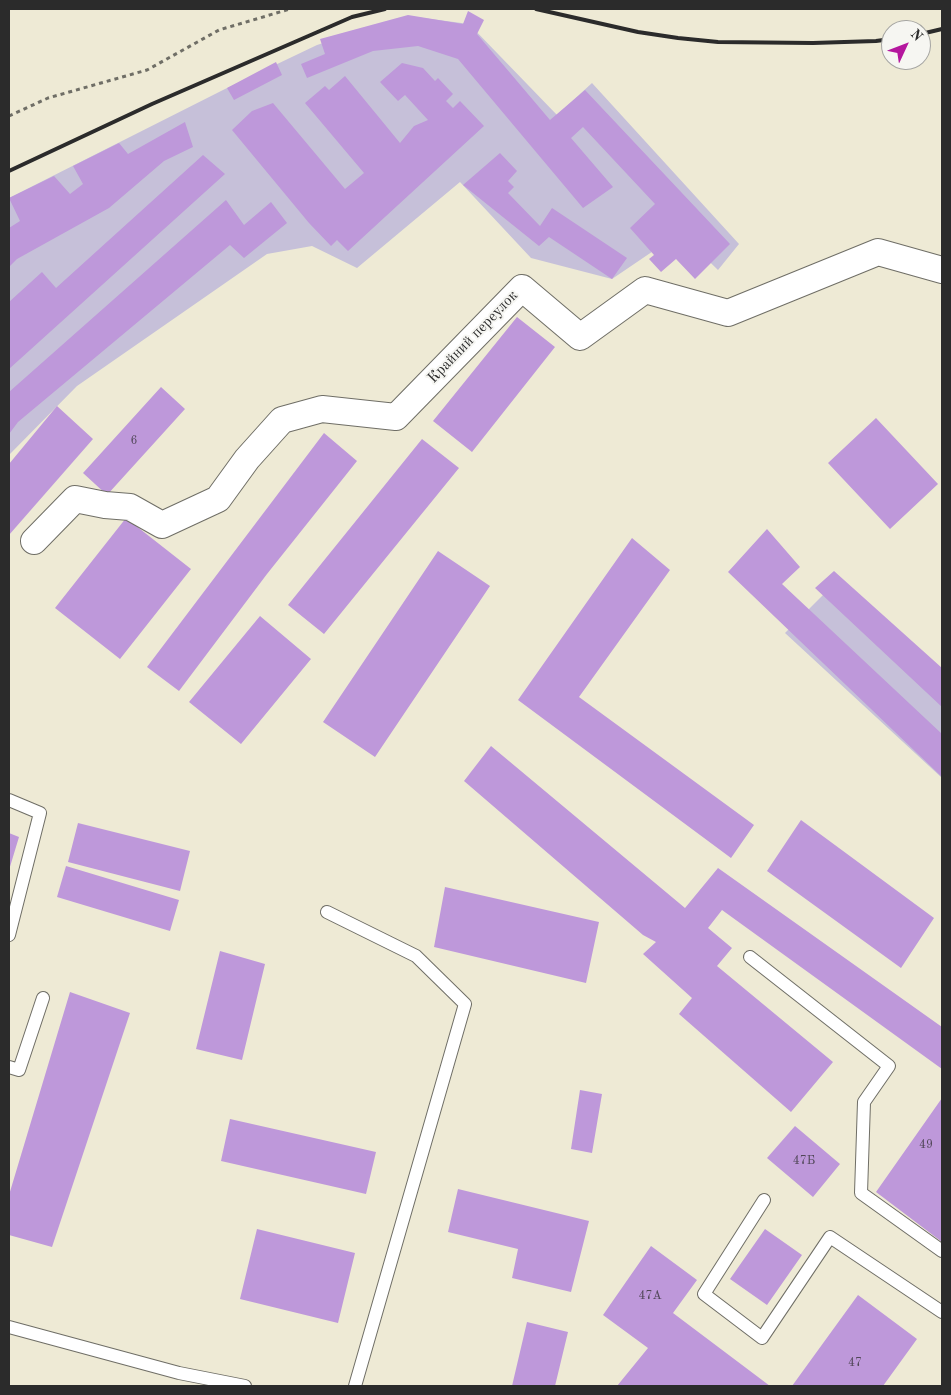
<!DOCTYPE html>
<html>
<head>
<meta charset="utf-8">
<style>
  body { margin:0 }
  #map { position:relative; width:951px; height:1395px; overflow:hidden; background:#eeead5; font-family:"Old Standard TT",serif }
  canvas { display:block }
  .frame { position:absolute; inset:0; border:10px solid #2b2b2b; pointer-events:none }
  .north { position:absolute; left:881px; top:20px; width:50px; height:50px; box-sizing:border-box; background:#f6f6f2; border:1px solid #a5a5a2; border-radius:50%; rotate:47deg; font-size:14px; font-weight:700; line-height:20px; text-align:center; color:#2b2b2b }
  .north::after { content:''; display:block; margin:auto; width:18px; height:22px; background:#b5179e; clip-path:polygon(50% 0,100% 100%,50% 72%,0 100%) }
</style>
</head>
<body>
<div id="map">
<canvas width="951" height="1395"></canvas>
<div class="frame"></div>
<div class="north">N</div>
</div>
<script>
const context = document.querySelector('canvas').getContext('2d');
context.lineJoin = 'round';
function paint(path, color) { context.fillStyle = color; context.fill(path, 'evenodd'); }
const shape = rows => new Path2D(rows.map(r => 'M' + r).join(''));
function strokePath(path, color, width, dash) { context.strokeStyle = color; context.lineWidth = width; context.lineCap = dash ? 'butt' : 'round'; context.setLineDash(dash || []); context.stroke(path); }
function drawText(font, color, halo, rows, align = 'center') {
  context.font = font + ' "Old Standard TT",serif'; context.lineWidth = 4; context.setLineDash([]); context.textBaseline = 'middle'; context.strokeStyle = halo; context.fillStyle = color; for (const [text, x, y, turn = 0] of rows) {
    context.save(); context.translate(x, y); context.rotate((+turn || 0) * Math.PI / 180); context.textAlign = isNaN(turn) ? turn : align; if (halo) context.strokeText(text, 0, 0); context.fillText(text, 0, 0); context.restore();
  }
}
paint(shape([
  [408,16,469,24,557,115,592,83,739,244,718,270,683,236,668,241,612,279,531,258,460,182,357,268,312,246,267,254,77,386,9,455,9,198,227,88,317,45],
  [840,578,942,669,942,778,785,633]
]), '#c6c0d9');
paint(shape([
  [468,11,484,20,477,34,550,120,585,90,730,244,695,279,676,259,661,272,649,259,654,255,630,228,655,204,583,127,571,138,613,187,583,208,458,59,418,46,373,51,307,78,301,64,325,54,320,39,408,15,463,24],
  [276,62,282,75,234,100,227,88],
  [402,63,423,68,435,81,438,78,453,94,446,101,453,108,460,101,484,126,348,251,337,240,331,246,309,223,232,130,252,111,273,103,345,189,364,173,305,103,325,86,329,90,345,76,400,143,414,126,428,120,405,95,398,101,380,82],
  [185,122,193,147,164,161,109,208,17,259,9,267,9,228,20,221,9,198,54,176,70,194,83,184,73,166,119,143,128,154],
  [500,153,517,171,508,181,514,187,508,193,540,226,552,208,627,258,612,279,549,237,539,246,463,185],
  [203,155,225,174,9,369,9,302,42,272,56,288],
  [226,200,244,225,271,202,287,223,244,258,230,245,18,422,9,434,9,392],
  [517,317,555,347,472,452,433,421],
  [161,387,185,409,107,495,83,473],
  [57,406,93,439,9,535,9,464],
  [876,418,938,484,890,529,828,463],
  [324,433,357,461,267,574,179,691,147,667],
  [422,439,459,468,324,634,288,605],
  [126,518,191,569,120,659,55,608],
  [767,529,800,567,782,584,942,734,942,777,728,572],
  [632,538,670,570,579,697,754,825,731,858,518,700],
  [438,551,490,586,375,757,323,722],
  [834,571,942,668,942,707,815,588],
  [260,616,311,659,241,744,189,702],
  [491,746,685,908,718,868,942,1027,942,1069,722,910,708,928,732,948,717,966,833,1062,791,1112,679,1014,692,998,643,954,656,942,643,935,464,781],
  [801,820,934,918,901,968,767,871],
  [78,823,190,851,180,891,68,862],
  [9,833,19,837,9,870],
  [66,866,179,900,170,931,57,897],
  [445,887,599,922,586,983,434,947],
  [220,951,265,964,242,1060,196,1049],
  [70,992,130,1013,52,1247,9,1235,9,1195],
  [580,1090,602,1094,592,1153,571,1149],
  [942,1098,942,1242,876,1192],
  [230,1119,376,1152,366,1194,221,1161],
  [795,1126,840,1164,813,1197,767,1158],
  [458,1189,589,1221,571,1292,512,1278,518,1249,448,1232],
  [257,1229,355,1253,338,1323,240,1299],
  [765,1229,802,1255,767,1305,730,1279],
  [651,1246,697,1280,673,1313,770,1386,617,1386,648,1348,603,1315],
  [858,1295,917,1339,883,1386,792,1386],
  [527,1322,568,1332,555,1386,512,1386]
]), '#be98da');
const service = shape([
  [9,800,40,813,9,935],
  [327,912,416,956,465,1004,355,1386],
  [750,957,889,1066,864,1102,861,1193,942,1251],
  [9,1067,19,1070,43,998],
  [764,1200,704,1294,762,1338,830,1237,942,1312],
  [9,1327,179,1373,245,1386]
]);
const minor = shape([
  [34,541,75,499,105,505,130,507,162,525,218,499,247,459,282,420,322,409,396,417,522,288,580,337,645,290,728,313,878,252,942,270]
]);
strokePath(service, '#6f6e66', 14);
strokePath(minor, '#6f6e66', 28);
strokePath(shape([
  [9,116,48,98,147,70,219,30,290,9]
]), '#6f6e66', 3, [4, 4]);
strokePath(service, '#fff', 12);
strokePath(minor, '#fff', 26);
strokePath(shape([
  [536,9,638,32,678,38,718,42,813,43,876,41,891,39],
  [921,34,942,29],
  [9,171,152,104,313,34,352,17,385,9]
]), '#2b2b2b', 4);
drawText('12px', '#504657', null, [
  ["6",134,441],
  ["49",926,1145],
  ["47Б",804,1161],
  ["47А",650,1296],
  ["47",855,1363]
]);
drawText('15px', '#2b2b2b', '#f6f6f2', [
  ["Крайний переулок",473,337,-46]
]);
</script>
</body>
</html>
